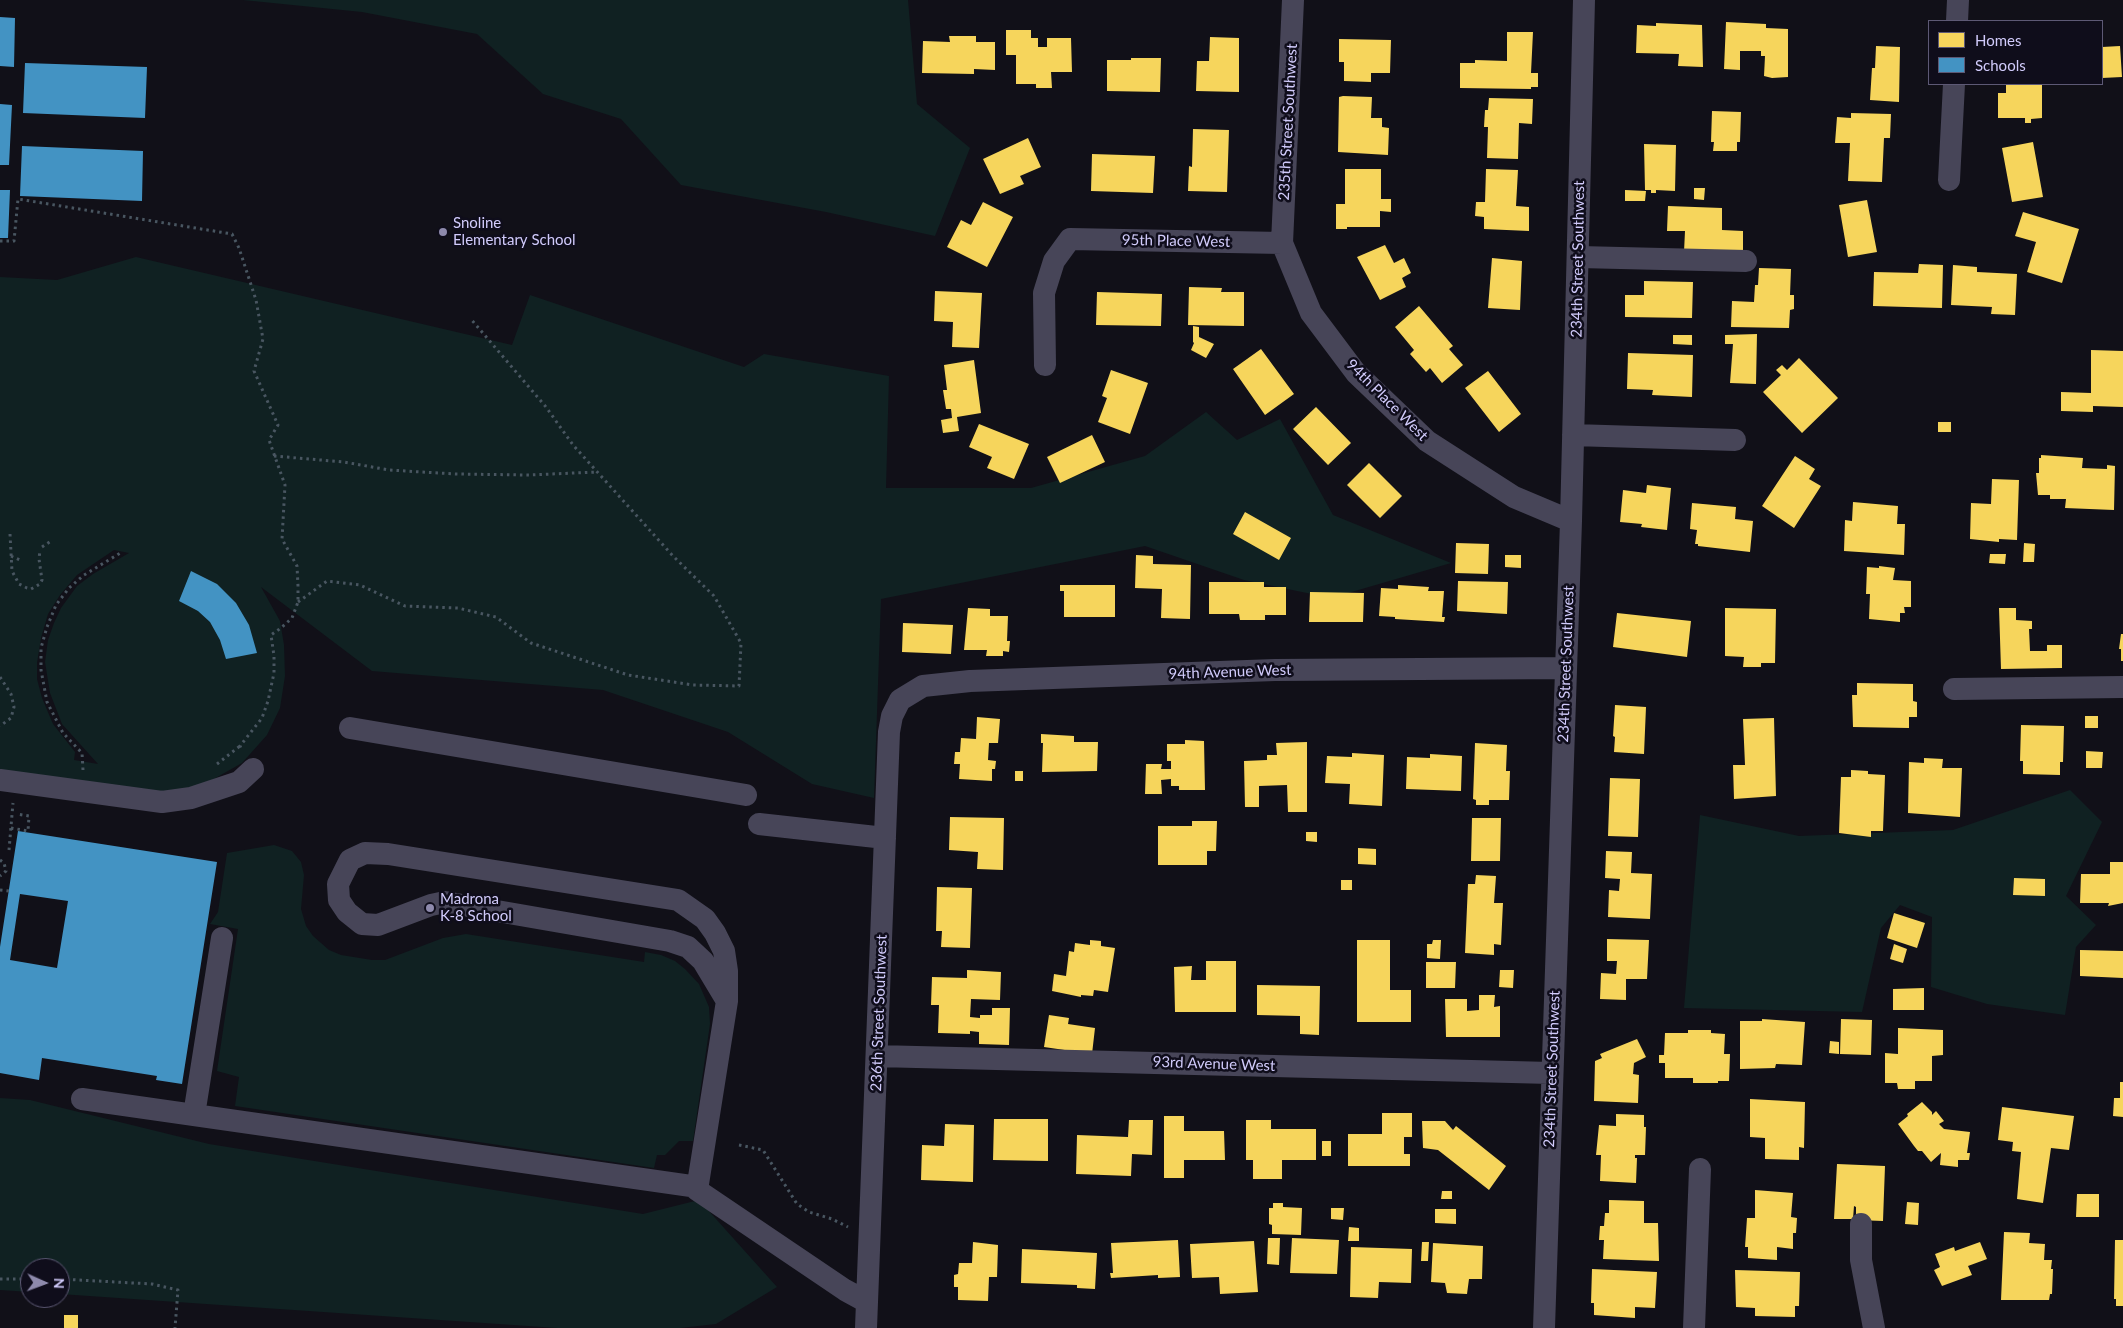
<!DOCTYPE html>
<html>
<head>
<meta charset="utf-8">
<style>
  body { margin:0 }
  #map { position:relative; width:2123px; height:1328px; overflow:hidden; background:#111018; font-family:Lato,sans-serif }
  canvas { display:block }
  .legend { position:absolute; left:1928px; top:20px; width:175px; height:65px; box-sizing:border-box; background:#0f0d1b; border:1px solid #5d5975; margin:0; padding:6px 9px; list-style:none; font-size:15px; color:#d1cbfb }
  .legend li { display:flex; align-items:center; gap:10px; height:25px }
  .legend b { width:25px; border:1px solid #5d5975 }
  .north { position:absolute; left:20px; top:1258px; width:50px; height:50px; box-sizing:border-box; background:#0f0d1b; border:1px solid #5d5975; border-radius:50%; rotate:92deg; font-size:14px; font-weight:700; line-height:20px; text-align:center; color:#d1cbfb }
  .north::after { content:''; display:block; margin:auto; width:18px; height:22px; background:#8e8aac; clip-path:polygon(50% 0,100% 100%,50% 72%,0 100%) }
</style>
</head>
<body>
<div id="map">
<canvas width="2123" height="1328"></canvas>
<ul class="legend">
<li><b style="height:14px;background:#f6d55c"></b>Homes</li>
<li><b style="height:14px;background:#4393c3"></b>Schools</li>
</ul>
<div class="north">N</div>
</div>
<script>
const context = document.querySelector('canvas').getContext('2d');
context.lineJoin = 'round';
function paint(path, color) { context.fillStyle = color; context.fill(path, 'evenodd'); }
const shape = rows => new Path2D(rows.map(r => 'M' + r).join(''));
function strokePath(path, color, width, dash) { context.strokeStyle = color; context.lineWidth = width; context.lineCap = dash ? 'butt' : 'round'; context.setLineDash(dash || []); context.stroke(path); }
function drawText(font, color, halo, rows, align = 'center') {
  context.font = font + ' Lato,sans-serif'; context.lineWidth = 5; context.setLineDash([]); context.textBaseline = 'middle'; context.strokeStyle = halo; context.fillStyle = color; for (const [text, x, y, turn = 0] of rows) {
    context.save(); context.translate(x, y); context.rotate((+turn || 0) * Math.PI / 180); context.textAlign = isNaN(turn) ? turn : align; if (halo) context.strokeText(text, 0, 0); context.fillText(text, 0, 0); context.restore();
  }
}
paint(shape([
  [243,0,908,0,917,104,970,148,935,236,826,212,681,185,621,119,543,94,477,34,362,12],
  [136,257,512,345,530,295,744,367,764,354,889,376,886,488,1031,488,1145,456,1206,412,1237,440,1280,419,1333,515,1451,563,1331,598,1244,580,1145,546,881,599,874,798,812,784,728,732,603,690,372,671,261,587,280,621,284,645,285,676,280,708,267,735,242,763,212,780,186,790,159,795,0,771,0,277,57,280],
  [114,550,129,553,93,574,77,586,61,608,54,623,48,640,45,662,50,693,62,724,98,764,74,760,75,752,53,724,42,698,37,679,37,663,41,638,48,614,60,595,77,575],
  [2070,790,2102,822,2066,896,2096,925,2076,947,2065,1015,1987,1004,1931,987,1932,917,1900,905,1881,928,1862,1012,1684,1008,1700,815,1799,836,1953,830],
  [274,845,292,851,301,862,304,875,301,909,306,926,313,936,329,950,341,955,372,960,385,960,443,938,466,934,644,962,645,952,661,955,675,961,685,969,699,984,709,1007,710,1024,693,1141,679,1141,665,1155,657,1155,654,1168,235,1106,239,1077,217,1071,238,929,210,924,218,912,227,853],
  [0,1098,30,1100,209,1144,643,1214,699,1200,777,1287,716,1324,680,1328,557,1328,60,1294,60,1268,30,1268,30,1292,0,1290]
]), '#102122');
paint(shape([
  [1726,22,1766,24,1766,28,1788,29,1788,77,1772,78,1764,76,1765,56,1761,56,1761,51,1740,51,1740,70,1724,69],
  [1656,23,1702,25,1703,67,1678,66,1679,54,1636,53,1637,25,1656,26],
  [1006,30,1031,30,1031,38,1038,38,1038,47,1047,47,1047,38,1071,38,1072,72,1051,72,1052,88,1036,88,1036,84,1016,84,1016,55,1006,55],
  [1507,32,1533,32,1531,73,1538,73,1538,87,1531,87,1531,89,1460,88,1460,63,1475,63,1475,60,1507,61],
  [949,36,976,36,976,42,995,42,995,70,974,69,974,74,922,73,923,41,950,42],
  [1210,37,1239,38,1239,92,1196,91,1197,61,1209,61],
  [1339,39,1391,40,1390,73,1371,73,1371,82,1344,81,1344,62,1339,62],
  [1876,46,1900,47,1899,102,1870,100,1872,68,1875,68],
  [2120,46,2122,77,2102,78,2102,47],
  [1131,58,1161,58,1160,92,1107,91,1107,60,1131,60],
  [2006,84,2042,84,2042,118,2031,119,2031,123,2025,123,2025,118,1998,118,1998,93,2006,93],
  [1343,96,1372,97,1371,118,1382,118,1382,127,1389,128,1388,155,1338,152,1339,97],
  [1489,98,1533,99,1532,124,1519,123,1518,159,1487,158,1488,127,1484,127,1485,110,1488,110],
  [1712,111,1741,112,1740,142,1737,142,1737,151,1713,151,1714,142,1711,142],
  [1851,113,1891,114,1890,138,1884,138,1882,182,1848,181,1850,143,1835,143,1837,117,1851,118],
  [1193,129,1229,130,1227,192,1188,191,1189,166,1192,167],
  [1028,138,1041,167,1020,176,1024,184,1000,194,983,159],
  [2033,142,2043,197,2012,202,2002,148],
  [1644,144,1676,145,1675,191,1656,190,1656,193,1651,193,1651,190,1645,190],
  [1092,154,1155,156,1153,193,1091,191],
  [1345,169,1381,169,1381,199,1391,199,1391,212,1380,211,1380,227,1347,227,1347,229,1336,229,1336,204,1345,204],
  [1486,169,1518,170,1516,206,1529,207,1529,231,1484,229,1484,217,1475,216,1476,202,1485,202],
  [1694,188,1705,188,1704,200,1694,199],
  [1625,190,1646,191,1645,201,1625,201],
  [1867,200,1877,252,1848,257,1839,205],
  [983,202,1013,217,987,267,947,247,961,220,971,225],
  [1668,206,1722,208,1722,230,1743,231,1743,254,1684,252,1685,231,1667,231],
  [2023,212,2079,229,2062,283,2027,272,2036,242,2015,236],
  [1385,245,1394,263,1404,258,1411,273,1402,278,1406,287,1380,300,1357,257],
  [1492,258,1522,261,1520,310,1488,308],
  [1919,264,1943,265,1942,308,1873,306,1874,272,1918,273],
  [1953,265,1977,267,1977,272,2017,274,2015,315,1991,314,1992,307,1951,305],
  [1759,268,1791,269,1790,295,1794,295,1794,309,1790,310,1789,328,1731,327,1732,301,1754,302,1755,285,1758,285],
  [1644,281,1693,282,1692,318,1625,317,1625,295,1644,295],
  [1189,287,1222,288,1221,292,1244,292,1244,326,1188,325],
  [935,291,982,293,979,348,952,347,953,322,934,321],
  [1097,292,1162,294,1161,326,1096,325],
  [1419,306,1453,346,1449,349,1463,365,1442,383,1430,368,1426,372,1410,354,1414,350,1395,327],
  [1193,326,1199,327,1199,337,1214,344,1206,358,1191,350,1194,343,1193,342],
  [1757,334,1756,384,1730,383,1733,344,1725,344,1725,335],
  [1673,335,1692,335,1692,345,1673,344],
  [1261,349,1294,394,1265,415,1233,369],
  [2091,350,2123,351,2123,407,2093,406,2093,412,2061,411,2061,392,2091,393],
  [1628,353,1693,355,1692,397,1652,395,1653,390,1627,389],
  [1799,358,1838,398,1802,433,1763,392,1781,375,1776,370,1782,365,1787,370],
  [974,360,981,413,957,417,959,431,943,433,941,420,952,418,951,409,946,409,943,390,947,390,944,365],
  [1111,370,1148,383,1130,434,1098,422,1107,398,1102,396],
  [1488,371,1521,414,1499,432,1465,388],
  [1316,407,1351,443,1328,465,1293,429],
  [1938,422,1951,422,1951,432,1938,432],
  [979,424,1029,444,1014,479,987,468,992,457,969,447],
  [1092,435,1105,462,1060,483,1047,457],
  [2041,455,2083,458,2082,468,2107,469,2107,465,2115,466,2114,510,2065,508,2066,499,2050,499,2050,495,2038,495,2036,473,2039,473,2039,458,2041,458],
  [1795,456,1815,469,1809,479,1821,486,1794,528,1762,506],
  [1369,463,1402,496,1380,518,1347,485],
  [1992,479,2019,480,2017,540,1999,539,1999,542,1970,539,1971,503,1991,504],
  [1647,485,1671,488,1667,530,1641,527,1642,524,1620,522,1623,490,1646,493],
  [1853,502,1898,506,1897,524,1905,524,1904,555,1844,551,1845,520,1852,521],
  [1692,503,1736,507,1735,519,1753,521,1750,552,1698,546,1698,544,1695,544,1697,530,1690,529],
  [1245,512,1291,538,1279,560,1233,534],
  [1456,543,1489,544,1488,574,1455,573],
  [2024,543,2035,544,2034,562,2023,562],
  [1990,554,2006,554,2005,564,1989,563],
  [1136,555,1153,556,1153,564,1191,565,1190,619,1161,618,1162,589,1135,588],
  [1505,555,1521,555,1521,568,1505,567],
  [1879,566,1895,568,1893,580,1911,581,1911,607,1904,607,1905,613,1900,613,1900,622,1869,619,1870,594,1866,594,1867,567,1879,568],
  [1458,581,1508,582,1507,614,1457,611],
  [1209,582,1264,582,1264,587,1286,587,1286,615,1265,615,1265,620,1240,620,1239,614,1209,614],
  [1060,585,1115,585,1115,617,1064,617,1064,591,1060,591],
  [1398,585,1429,587,1428,591,1444,591,1442,617,1445,617,1444,622,1395,619,1395,617,1379,616,1381,588,1398,589],
  [1310,592,1364,593,1363,622,1309,622],
  [968,608,990,609,990,616,1008,616,1007,641,1010,641,1009,652,1003,651,1003,656,986,656,987,650,964,650],
  [1725,608,1776,609,1775,663,1761,663,1761,667,1743,667,1744,657,1725,656],
  [1999,608,2016,608,2016,620,2032,621,2032,629,2029,629,2030,651,2047,651,2047,645,2062,645,2062,668,2001,669],
  [1617,613,1691,621,1687,657,1613,647],
  [903,623,953,625,951,654,902,652],
  [2121,634,2123,634,2123,661,2121,661,2121,649,2119,649],
  [1857,683,1913,684,1913,701,1917,702,1917,717,1909,717,1909,728,1853,727,1852,695,1857,695],
  [1615,705,1646,707,1644,754,1614,752,1615,737,1613,736],
  [2085,716,2098,716,2098,728,2085,728],
  [977,717,1000,719,998,743,989,743,988,760,996,761,995,769,992,769,992,781,959,779,960,764,954,764,955,752,960,752,961,738,976,739],
  [1774,718,1776,796,1734,799,1733,765,1745,765,1743,719],
  [2021,725,2064,726,2063,762,2060,762,2060,775,2023,774,2023,761,2020,761],
  [1041,734,1074,736,1074,742,1098,742,1097,771,1042,772,1043,743,1041,743],
  [1185,740,1204,741,1205,790,1179,790,1179,786,1171,786,1171,779,1161,780,1162,794,1145,794,1146,764,1162,764,1161,769,1171,769,1171,761,1167,761,1167,744,1185,744],
  [1307,742,1307,812,1288,812,1287,785,1259,786,1259,807,1245,807,1244,761,1267,760,1267,755,1277,755,1276,743],
  [1475,743,1507,745,1506,771,1510,771,1509,800,1489,800,1489,805,1476,805,1476,800,1473,799],
  [2086,751,2103,752,2102,768,2086,768],
  [1352,753,1384,755,1382,806,1349,804,1350,784,1325,783,1327,756,1352,757],
  [1430,754,1462,756,1461,791,1406,789,1407,757,1430,758],
  [1924,758,1943,759,1942,768,1962,768,1960,817,1908,813,1909,762,1924,763],
  [1851,770,1868,771,1868,774,1885,775,1883,831,1871,831,1871,837,1839,833,1841,777,1851,777],
  [1015,771,1023,771,1023,781,1015,781],
  [1610,778,1640,779,1638,837,1608,836],
  [950,817,1004,818,1003,870,977,869,978,852,949,850],
  [1472,818,1501,818,1500,861,1471,861],
  [1192,821,1217,821,1216,851,1207,851,1207,865,1158,865,1158,826,1192,826],
  [1306,832,1317,832,1317,842,1306,841],
  [1358,848,1376,849,1376,865,1358,864],
  [1606,851,1632,852,1631,873,1652,874,1650,919,1608,917,1609,890,1619,891,1620,879,1605,878],
  [2110,862,2123,862,2123,903,2108,906,2109,903,2080,903,2081,874,2110,874],
  [1476,875,1496,876,1494,903,1503,903,1501,945,1494,944,1494,955,1465,953,1468,884,1475,884],
  [2014,878,2045,879,2045,896,2013,895],
  [1341,880,1352,880,1352,890,1341,890],
  [937,887,972,888,970,948,941,947,942,931,936,931],
  [1894,913,1925,923,1917,948,1887,938],
  [1607,939,1649,940,1647,979,1626,979,1626,1000,1600,999,1601,973,1616,974,1617,961,1607,961],
  [1090,940,1101,941,1101,946,1115,948,1108,992,1094,990,1093,996,1081,995,1081,997,1052,991,1054,974,1066,976,1069,951,1074,952,1075,943,1090,945],
  [1357,940,1390,940,1390,990,1411,990,1411,1022,1357,1022],
  [1433,940,1441,940,1440,959,1427,958,1427,944,1432,944],
  [1894,944,1907,949,1903,963,1890,959],
  [2080,950,2123,951,2123,978,2080,976],
  [1206,961,1236,961,1236,1012,1175,1012,1174,967,1192,966,1191,980,1206,980],
  [1426,962,1456,962,1455,988,1426,988],
  [967,970,1001,972,1000,1000,971,999,970,1017,980,1018,980,1015,992,1015,992,1008,1010,1008,1009,1045,979,1044,979,1032,970,1031,970,1034,938,1033,939,1005,931,1005,932,977,967,978],
  [1500,970,1514,970,1513,988,1499,987],
  [1257,985,1320,986,1319,1035,1300,1034,1300,1016,1257,1015],
  [1924,988,1924,1010,1893,1010,1893,989],
  [1479,995,1495,995,1494,1007,1500,1006,1500,1037,1446,1037,1445,999,1467,999,1467,1011,1479,1010],
  [1049,1015,1069,1018,1068,1024,1095,1028,1092,1054,1044,1047],
  [1762,1019,1805,1022,1802,1065,1776,1064,1775,1068,1740,1069,1740,1021,1762,1021],
  [1841,1019,1872,1020,1871,1055,1840,1054],
  [1898,1028,1943,1030,1943,1055,1932,1056,1932,1081,1915,1081,1915,1089,1898,1089,1897,1083,1885,1083,1885,1053,1898,1054],
  [1688,1030,1711,1030,1711,1033,1725,1034,1724,1054,1730,1054,1729,1081,1718,1081,1718,1083,1693,1083,1693,1078,1665,1078,1665,1063,1659,1063,1659,1055,1664,1055,1665,1033,1688,1033],
  [1637,1039,1646,1057,1634,1063,1633,1074,1639,1075,1638,1103,1594,1101,1595,1061,1602,1058,1600,1054],
  [1830,1041,1839,1042,1839,1054,1829,1053],
  [2120,1082,2123,1082,2123,1117,2113,1116,2114,1098,2120,1098],
  [1750,1099,1805,1102,1804,1148,1799,1147,1799,1160,1765,1159,1765,1138,1750,1137],
  [1922,1102,1932,1112,1932,1115,1936,1111,1944,1121,1939,1124,1944,1129,1970,1132,1967,1153,1970,1153,1969,1160,1958,1160,1958,1167,1940,1165,1941,1153,1931,1162,1922,1151,1918,1151,1914,1146,1898,1124,1908,1116,1907,1114],
  [2002,1107,2074,1116,2069,1150,2051,1148,2043,1203,2017,1199,2021,1152,2012,1151,2013,1142,1998,1140],
  [1382,1113,1412,1113,1412,1137,1404,1137,1404,1154,1410,1154,1410,1166,1348,1166,1348,1134,1382,1134],
  [1616,1114,1644,1115,1644,1127,1646,1127,1645,1155,1635,1155,1635,1158,1637,1158,1636,1183,1600,1181,1601,1155,1596,1155,1599,1125,1616,1126],
  [1164,1116,1184,1116,1184,1131,1224,1131,1225,1160,1184,1160,1184,1178,1164,1178],
  [994,1119,1048,1119,1048,1161,993,1160],
  [1129,1120,1153,1120,1152,1155,1132,1154,1131,1176,1076,1174,1077,1135,1128,1137],
  [1246,1120,1271,1120,1271,1129,1316,1129,1316,1160,1282,1160,1282,1179,1253,1179,1253,1160,1246,1160],
  [1422,1121,1445,1121,1453,1130,1456,1126,1506,1166,1489,1190,1438,1150,1423,1148],
  [945,1124,974,1125,973,1182,921,1180,922,1145,944,1146],
  [1322,1141,1331,1141,1331,1156,1322,1156],
  [1837,1164,1885,1166,1883,1221,1856,1220,1856,1207,1854,1206,1853,1219,1834,1219],
  [1755,1190,1793,1193,1791,1217,1797,1218,1796,1233,1793,1233,1793,1249,1777,1247,1777,1260,1748,1258,1748,1247,1745,1247,1747,1218,1755,1218],
  [1442,1191,1452,1191,1452,1199,1441,1199],
  [2077,1194,2099,1194,2099,1217,2076,1217],
  [1609,1200,1644,1201,1644,1223,1658,1223,1659,1261,1603,1259,1604,1240,1599,1240,1600,1226,1604,1226,1605,1213,1609,1213],
  [1907,1202,1919,1203,1918,1225,1905,1224],
  [1273,1203,1283,1203,1283,1207,1302,1208,1301,1235,1272,1234,1272,1225,1269,1224,1269,1208,1273,1208],
  [1331,1208,1344,1208,1343,1220,1331,1219],
  [1435,1209,1456,1209,1456,1224,1435,1223],
  [1349,1227,1359,1228,1359,1241,1348,1241],
  [2004,1232,2030,1233,2029,1243,2045,1244,2044,1260,2052,1260,2051,1269,2053,1269,2052,1294,2050,1294,2049,1300,2001,1300],
  [1268,1238,1280,1238,1279,1265,1267,1264],
  [1292,1238,1339,1240,1337,1274,1290,1273],
  [1178,1240,1180,1277,1158,1278,1158,1275,1111,1278,1110,1273,1113,1273,1111,1243],
  [2115,1240,2123,1240,2123,1306,2116,1306,2116,1299,2114,1299],
  [1254,1241,1258,1292,1220,1294,1219,1277,1192,1278,1190,1244],
  [973,1242,998,1245,997,1277,989,1277,988,1301,958,1300,958,1287,954,1287,954,1275,958,1274,959,1263,972,1263],
  [1422,1242,1429,1242,1428,1261,1421,1261],
  [1980,1242,1987,1259,1968,1266,1972,1275,1942,1286,1934,1270,1940,1267,1935,1254,1954,1247,1955,1251],
  [1433,1243,1483,1246,1482,1279,1469,1279,1467,1294,1447,1293,1445,1283,1431,1282],
  [1351,1247,1412,1249,1411,1283,1379,1282,1378,1298,1350,1297],
  [1022,1249,1097,1253,1095,1289,1077,1288,1077,1285,1021,1283],
  [1592,1269,1657,1272,1655,1308,1635,1307,1635,1318,1594,1315,1594,1303,1591,1303],
  [1735,1270,1800,1272,1799,1306,1795,1306,1795,1317,1755,1316,1755,1308,1736,1307],
  [64,1315,78,1315,78,1328,64,1328]
]), '#f6d55c');
paint(shape([
  [0,17,15,18,14,67,0,66],
  [25,63,147,67,145,118,23,113],
  [0,104,12,105,9,165,0,165],
  [22,146,143,151,142,201,20,196],
  [0,190,10,190,8,238,0,238],
  [191,571,217,584,236,603,249,625,257,653,226,659,220,640,210,622,198,611,179,601],
  [18,831,217,862,182,1084,156,1080,157,1076,42,1058,39,1080,0,1073,0,947],
  [20,894,68,901,57,968,10,960]
]), '#4393c3');
strokePath(shape([
  [0,241,14,241,18,199,232,234,239,248,256,300,263,339,254,371,278,425,269,440,285,485,282,539,297,566,298,586,298,602,292,618,281,628,271,635,274,656,274,673,268,701,262,718,240,746,242,750],
  [274,456,344,462,389,470,455,474,529,475,597,472],
  [10,534,12,571,19,584,27,588,31,589,40,584,42,580,39,559,40,550],
  [42,547,51,541],
  [11,556,22,561],
  [298,602,327,581,360,585,405,606,458,608,496,617,531,643,628,675,693,685,739,686,741,643,714,596,673,556,573,445,546,407,470,318],
  [0,677,11,694,14,707,11,718,0,726],
  [217,764,240,746],
  [83,770,82,753,63,733,47,702,41,670,41,648,47,627,56,605,69,588,84,575,122,552],
  [11,828,28,831,29,816,17,814],
  [9,850,13,803],
  [0,860,4,863,6,871,0,876],
  [0,890,9,891],
  [739,1145,763,1150,797,1204,809,1212,832,1219,848,1227],
  [0,1279,30,1279],
  [60,1279,152,1284,178,1290,175,1328]
]), '#495661', 3, [2.5, 4]);
strokePath(shape([
  [1293,0,1282,243,1311,313,1356,373,1427,441,1514,497,1571,521],
  [1957,21,1958,0],
  [1949,180,1954,84],
  [1579,257,1746,261],
  [1045,365,1044,293,1054,261,1070,239,1282,243],
  [1573,435,1735,440],
  [1954,689,2123,687],
  [350,728,746,795],
  [0,780,162,802,191,798,239,782,253,769],
  [759,824,885,838],
  [727,1001,703,961,688,947,670,941,445,902,431,905,378,925,362,924,347,912,339,900,338,884,350,860,365,853,388,854,678,900,705,919,715,933,724,951,727,971,727,1001,697,1190,845,1290,867,1302],
  [877,1056,1551,1073],
  [82,1099,698,1187],
  [194,1115,222,938],
  [1861,1224,1861,1260,1874,1328],
  [866,1328,889,732,892,716,900,700,923,686,970,681,1275,670,1566,668],
  [1544,1328,1571,521,1584,0],
  [1694,1328,1700,1169]
]), '#474558', 22);
for (const [x, y, r, color] of [
  [443,232,5,"#8e8aac"],
  [430,908,5,"#8e8aac"]
]) { const dot = new Path2D(); dot.arc(x, y, r, 0, 2 * Math.PI); context.fillStyle = color; context.fill(dot); strokePath(dot, '#0f0d1b', 2); }
drawText('15px', '#d1cbfb', '#0f0d1b', [
  ["235th Street Southwest",1288,122,-87],
  ["95th Place West",1176,241,1],
  ["234th Street Southwest",1578,259,-89],
  ["94th Place West",1387,400,45],
  ["234th Street Southwest",1566,664,-88],
  ["94th Avenue West",1230,672,-2],
  ["236th Street Southwest",879,1013,-88],
  ["93rd Avenue West",1214,1064,2],
  ["234th Street Southwest",1552,1069,-88]
]);
drawText('15px', '#d1cbfb', '#0f0d1b', [
  ["Snoline",453,223],
  ["Elementary School",453,240],
  ["Madrona",440,899],
  ["K-8 School",440,916]
], 'left');
</script>
</body>
</html>
